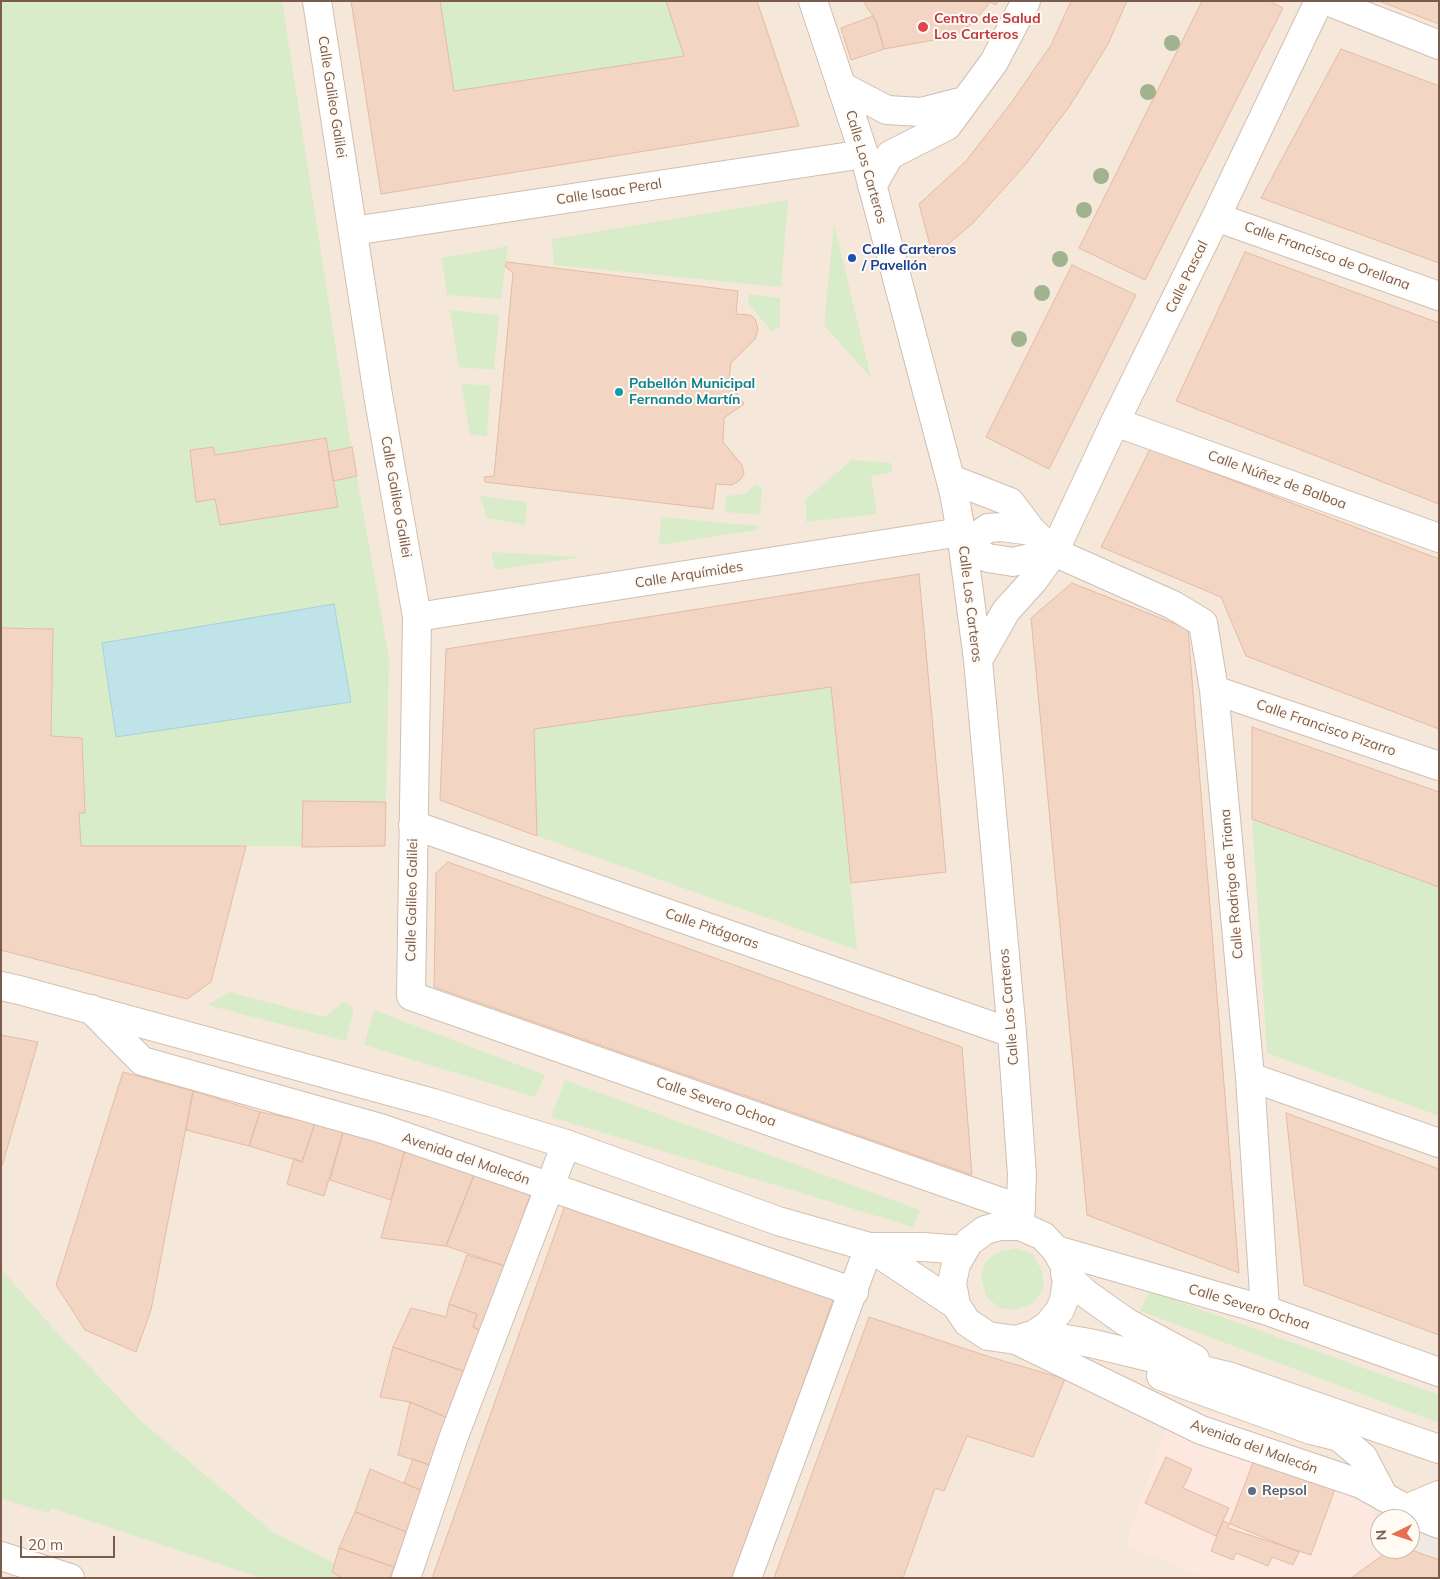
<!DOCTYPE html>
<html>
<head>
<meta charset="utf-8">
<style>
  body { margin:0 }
  #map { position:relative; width:1440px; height:1579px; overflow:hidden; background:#fdf6ec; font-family:Mulish,sans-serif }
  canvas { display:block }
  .frame { position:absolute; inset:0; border:2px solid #7a5c4d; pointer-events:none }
  .north { position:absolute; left:1370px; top:1509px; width:50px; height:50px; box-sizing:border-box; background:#fffaf3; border:1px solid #cabbb1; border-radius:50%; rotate:266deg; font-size:14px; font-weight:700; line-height:20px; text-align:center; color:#7a5c4d }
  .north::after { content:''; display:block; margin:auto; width:18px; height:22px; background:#e76f51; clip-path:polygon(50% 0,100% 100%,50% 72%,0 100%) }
  .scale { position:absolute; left:20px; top:1536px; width:95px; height:22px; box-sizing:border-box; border:2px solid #7a5c4d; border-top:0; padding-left:6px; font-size:15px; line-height:18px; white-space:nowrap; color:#7a5c4d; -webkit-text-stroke:4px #fffaf3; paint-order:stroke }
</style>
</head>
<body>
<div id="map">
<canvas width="1440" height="1579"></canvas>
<div class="frame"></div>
<div class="north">N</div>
<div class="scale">20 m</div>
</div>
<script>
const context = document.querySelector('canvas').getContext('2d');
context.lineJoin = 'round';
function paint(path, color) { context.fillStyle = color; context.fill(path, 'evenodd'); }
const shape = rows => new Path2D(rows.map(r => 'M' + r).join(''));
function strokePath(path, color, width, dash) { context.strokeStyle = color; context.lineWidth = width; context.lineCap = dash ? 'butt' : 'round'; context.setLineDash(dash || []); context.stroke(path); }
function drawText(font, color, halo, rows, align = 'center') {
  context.font = font + ' Mulish,sans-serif'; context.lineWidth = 4; context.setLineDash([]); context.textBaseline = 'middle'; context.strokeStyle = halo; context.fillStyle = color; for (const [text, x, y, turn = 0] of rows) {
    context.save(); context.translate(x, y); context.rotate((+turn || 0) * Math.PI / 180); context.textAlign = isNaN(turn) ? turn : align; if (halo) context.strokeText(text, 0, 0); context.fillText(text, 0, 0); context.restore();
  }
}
paint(shape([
  [1,1,1439,1,1439,1578,1,1578],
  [1380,1519,1410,1519,1410,1549,1380,1549]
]), '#f5e8da');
paint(shape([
  [1203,1410,1337,1461,1380,1521,1380,1549,1391,1549,1351,1578,1207,1578,1126,1545,1166,1427]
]), '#fde8e0');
paint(shape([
  [1439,1519,1439,1578,1351,1578,1391,1549,1410,1549,1410,1537]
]), '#efe9e4');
paint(shape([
  [1,1,282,1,349,433,389,658,385,846,81,846,79,813,85,813,82,738,51,736,53,629,1,628],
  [440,1,666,1,684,56,454,91],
  [788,200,781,287,554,265,552,239],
  [834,224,871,378,824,325],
  [508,246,501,299,447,295,442,258],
  [749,294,780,298,780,326,772,332,748,303],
  [450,310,499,315,494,370,459,367],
  [461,383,490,386,487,437,470,434],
  [852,460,891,463,893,472,871,476,877,514,806,522,806,499],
  [757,483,762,490,760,515,725,512,726,496,745,494],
  [480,496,527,502,525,525,487,518],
  [661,517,758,526,757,530,659,545],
  [491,552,583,557,495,570],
  [831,687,857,950,537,836,534,729],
  [1252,819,1439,887,1439,1116,1267,1053],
  [229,992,324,1017,344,1002,354,1009,346,1041,207,1005],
  [374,1010,545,1075,535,1097,364,1045],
  [565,1080,920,1210,913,1227,551,1117],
  [1016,1248,1034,1255,1042,1272,1044,1288,1032,1304,1015,1310,999,1308,986,1296,981,1276,986,1261,1001,1251],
  [1,1269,53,1328,142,1422,273,1532,364,1578,261,1578,51,1508,49,1513,1,1499],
  [1149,1291,1439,1395,1439,1423,1140,1311]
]), '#d8ecc9');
const water = shape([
  [334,604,351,702,116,737,102,643,334,604]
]);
paint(water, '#bfe3e8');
strokePath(water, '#a5d3da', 1);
const building = shape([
  [351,1,440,1,454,91,684,56,666,1,757,1,799,126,381,194,351,1],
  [863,1,998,1,996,5,990,2,975,21,960,32,945,38,884,49,876,21,863,1],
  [1071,1,1127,1,1108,44,1071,104,1026,164,973,223,933,257,919,204,966,161,1011,103,1051,45,1071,1],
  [1202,1,1269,1,1283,8,1145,280,1079,248,1202,1],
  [1379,1,1439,1,1439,24,1379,1],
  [873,16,876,21,884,49,851,60,841,28,873,16],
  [1341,49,1439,86,1439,263,1261,198,1341,49],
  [1245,252,1439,323,1439,504,1176,401,1245,252],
  [507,262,738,291,736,314,750,315,755,319,758,329,755,339,731,363,729,381,744,404,724,418,723,442,742,465,744,474,740,480,732,485,716,484,713,509,485,482,484,477,494,476,513,273,505,266,507,262],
  [1072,265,1136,295,1049,469,986,437,1072,265],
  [326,438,338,507,220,525,215,499,196,502,190,450,213,447,215,455,326,438],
  [352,447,357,476,333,481,328,452,352,447],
  [1150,449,1439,559,1439,729,1246,656,1221,597,1101,547,1150,449],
  [919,574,946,872,851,883,831,687,534,729,537,836,440,800,446,649,919,574],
  [1072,583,1188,629,1239,1273,1087,1215,1031,618,1072,583],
  [1,628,53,629,51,736,82,738,85,813,79,813,81,846,246,846,211,982,187,999,1,950,1,628],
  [1252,727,1439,792,1439,887,1252,819,1252,727],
  [303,801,386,802,385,846,302,847,303,801],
  [448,862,962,1047,972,1175,434,987,436,873,448,862],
  [1,1035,38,1042,2,1166,1,1166,1,1035],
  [123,1072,193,1091,151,1310,136,1352,85,1330,56,1285,123,1072],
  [193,1091,260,1112,249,1146,186,1130,193,1091],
  [260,1112,315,1123,302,1162,249,1146,260,1112],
  [1286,1113,1439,1169,1439,1335,1304,1285,1286,1113],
  [315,1123,343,1132,324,1196,287,1184,294,1158,302,1162,315,1123],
  [343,1132,405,1150,391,1200,330,1180,343,1132],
  [405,1150,474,1175,446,1246,381,1238,405,1150],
  [474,1175,531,1193,505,1266,446,1246,474,1175],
  [567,1200,833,1300,734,1578,432,1578,567,1200],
  [467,1255,505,1266,480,1330,473,1327,477,1314,449,1304,467,1255],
  [449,1304,477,1314,473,1327,480,1330,466,1372,393,1347,411,1308,446,1317,449,1304],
  [869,1317,990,1357,1065,1379,1033,1457,967,1436,944,1491,935,1488,903,1578,774,1578,869,1317],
  [393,1347,466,1372,448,1418,410,1402,380,1397,393,1347],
  [410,1402,448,1418,433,1466,398,1455,410,1402],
  [1166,1457,1192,1469,1183,1488,1229,1508,1216,1536,1145,1503,1166,1457],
  [413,1459,433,1466,425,1492,404,1483,413,1459],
  [1254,1460,1335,1489,1311,1555,1228,1528,1254,1460],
  [370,1469,425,1492,407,1532,355,1512,370,1469],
  [355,1512,407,1532,394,1567,339,1548,355,1512],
  [1223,1521,1299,1552,1293,1565,1272,1557,1268,1566,1236,1553,1233,1560,1211,1551,1223,1521],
  [339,1548,394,1567,389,1578,343,1578,332,1572,339,1548],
  [1391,1549,1409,1549,1439,1560,1439,1578,1351,1578,1391,1549]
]);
paint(building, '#f3d5c3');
strokePath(building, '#e6bba3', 1);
const minor = shape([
  [317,1,378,395,417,617,411,996,1021,1209],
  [813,1,864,154,954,493,961,532,978,660,1012,1033,1022,1175,1020,1226],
  [1327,1,1439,45],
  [841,86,887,110,921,112,964,101],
  [872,186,890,155,947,126,994,62,1026,1],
  [1216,217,1439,296],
  [353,231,864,154],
  [1115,422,1439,538],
  [951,479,1010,502,1032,531,1054,552,1173,605,1203,623,1214,690,1250,1077,1265,1310],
  [1032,531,1002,527,988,528,963,546,988,558,1013,562,1054,552],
  [417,617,961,532],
  [978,660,1006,611,1033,581,1054,552,1115,422,1216,217,1319,1],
  [1214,690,1439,766],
  [413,825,1012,1033],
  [91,1009,142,1061,380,1128,854,1292],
  [1250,1077,1439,1143],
  [1056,1250,1265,1310,1439,1372],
  [1016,1340,1201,1430,1361,1484,1419,1516,1439,1524],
  [1339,1437,1363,1457,1384,1497],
  [1406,1509,1439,1495],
  [1,1556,70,1578],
  [406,1578,454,1436,566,1144],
  [747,1578,869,1247]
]);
const secondary = shape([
  [1,986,19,990,433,1103,566,1144,778,1221,869,1247,923,1247,964,1250],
  [869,1247,956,1305,967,1322,988,1336,1016,1340,1035,1334,1048,1325,1060,1310,1064,1300,1067,1280,1064,1264,1056,1250,1043,1236,1020,1226,1000,1226,985,1230,969,1242,956,1264,952,1283,956,1305],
  [1065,1274,1085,1293,1126,1322,1195,1359],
  [1035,1334,1090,1343,1228,1376,1439,1449],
  [1161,1376,1311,1430,1339,1437]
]);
strokePath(minor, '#d1beb0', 30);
strokePath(secondary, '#d6c0b0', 30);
strokePath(minor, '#fff', 28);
strokePath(secondary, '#fff', 28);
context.fillStyle = '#a0b28e';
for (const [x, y] of [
  [1172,43],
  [1148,92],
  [1101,176],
  [1084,210],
  [1060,259],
  [1042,293],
  [1019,339]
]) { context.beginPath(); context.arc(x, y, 8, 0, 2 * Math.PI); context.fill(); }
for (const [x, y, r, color] of [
  [923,27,6,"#e0444e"],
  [852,258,5,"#1a4fb4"],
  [619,392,5,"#0f9aa8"],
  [1252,1491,5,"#5c6f8a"]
]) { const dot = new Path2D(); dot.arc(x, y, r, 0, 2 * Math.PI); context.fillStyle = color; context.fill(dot); strokePath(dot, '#fffaf3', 2); }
drawText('bold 14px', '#be3a42', '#fffaf3', [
  ["Centro de Salud",934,19],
  ["Los Carteros",934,35]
], 'left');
drawText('14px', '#7a5c4d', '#fffaf3', [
  ["Calle Galileo Galilei",332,97,81],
  ["Calle Los Carteros",866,167,74],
  ["Calle Isaac Peral",609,192,-9],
  ["Calle Francisco de Orellana",1327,256,20],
  ["Calle Pascal",1187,277,-64],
  ["Calle Núñez de Balboa",1277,480,20],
  ["Calle Galileo Galilei",396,497,80],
  ["Calle Arquímides",689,575,-9],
  ["Calle Los Carteros",970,604,83],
  ["Calle Francisco Pizarro",1326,728,19],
  ["Calle Rodrigo de Triana",1232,884,-95],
  ["Calle Galileo Galilei",412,900,-89],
  ["Calle Pitágoras",712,929,19],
  ["Calle Los Carteros",1009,1007,-95],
  ["Calle Severo Ochoa",716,1102,19],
  ["Avenida del Malecón",466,1159,19],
  ["Calle Severo Ochoa",1249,1307,17],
  ["Avenida del Malecón",1254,1447,20]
]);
drawText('bold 14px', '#164399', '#fffaf3', [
  ["Calle Carteros",862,250],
  ["/ Pavellón",862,266]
], 'left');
drawText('bold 14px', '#0d838f', '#fffaf3', [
  ["Pabellón Municipal",629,384],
  ["Fernando Martín",629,400]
], 'left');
drawText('bold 14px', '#4e5e75', '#fffaf3', [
  ["Repsol",1262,1491]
], 'left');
</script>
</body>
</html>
